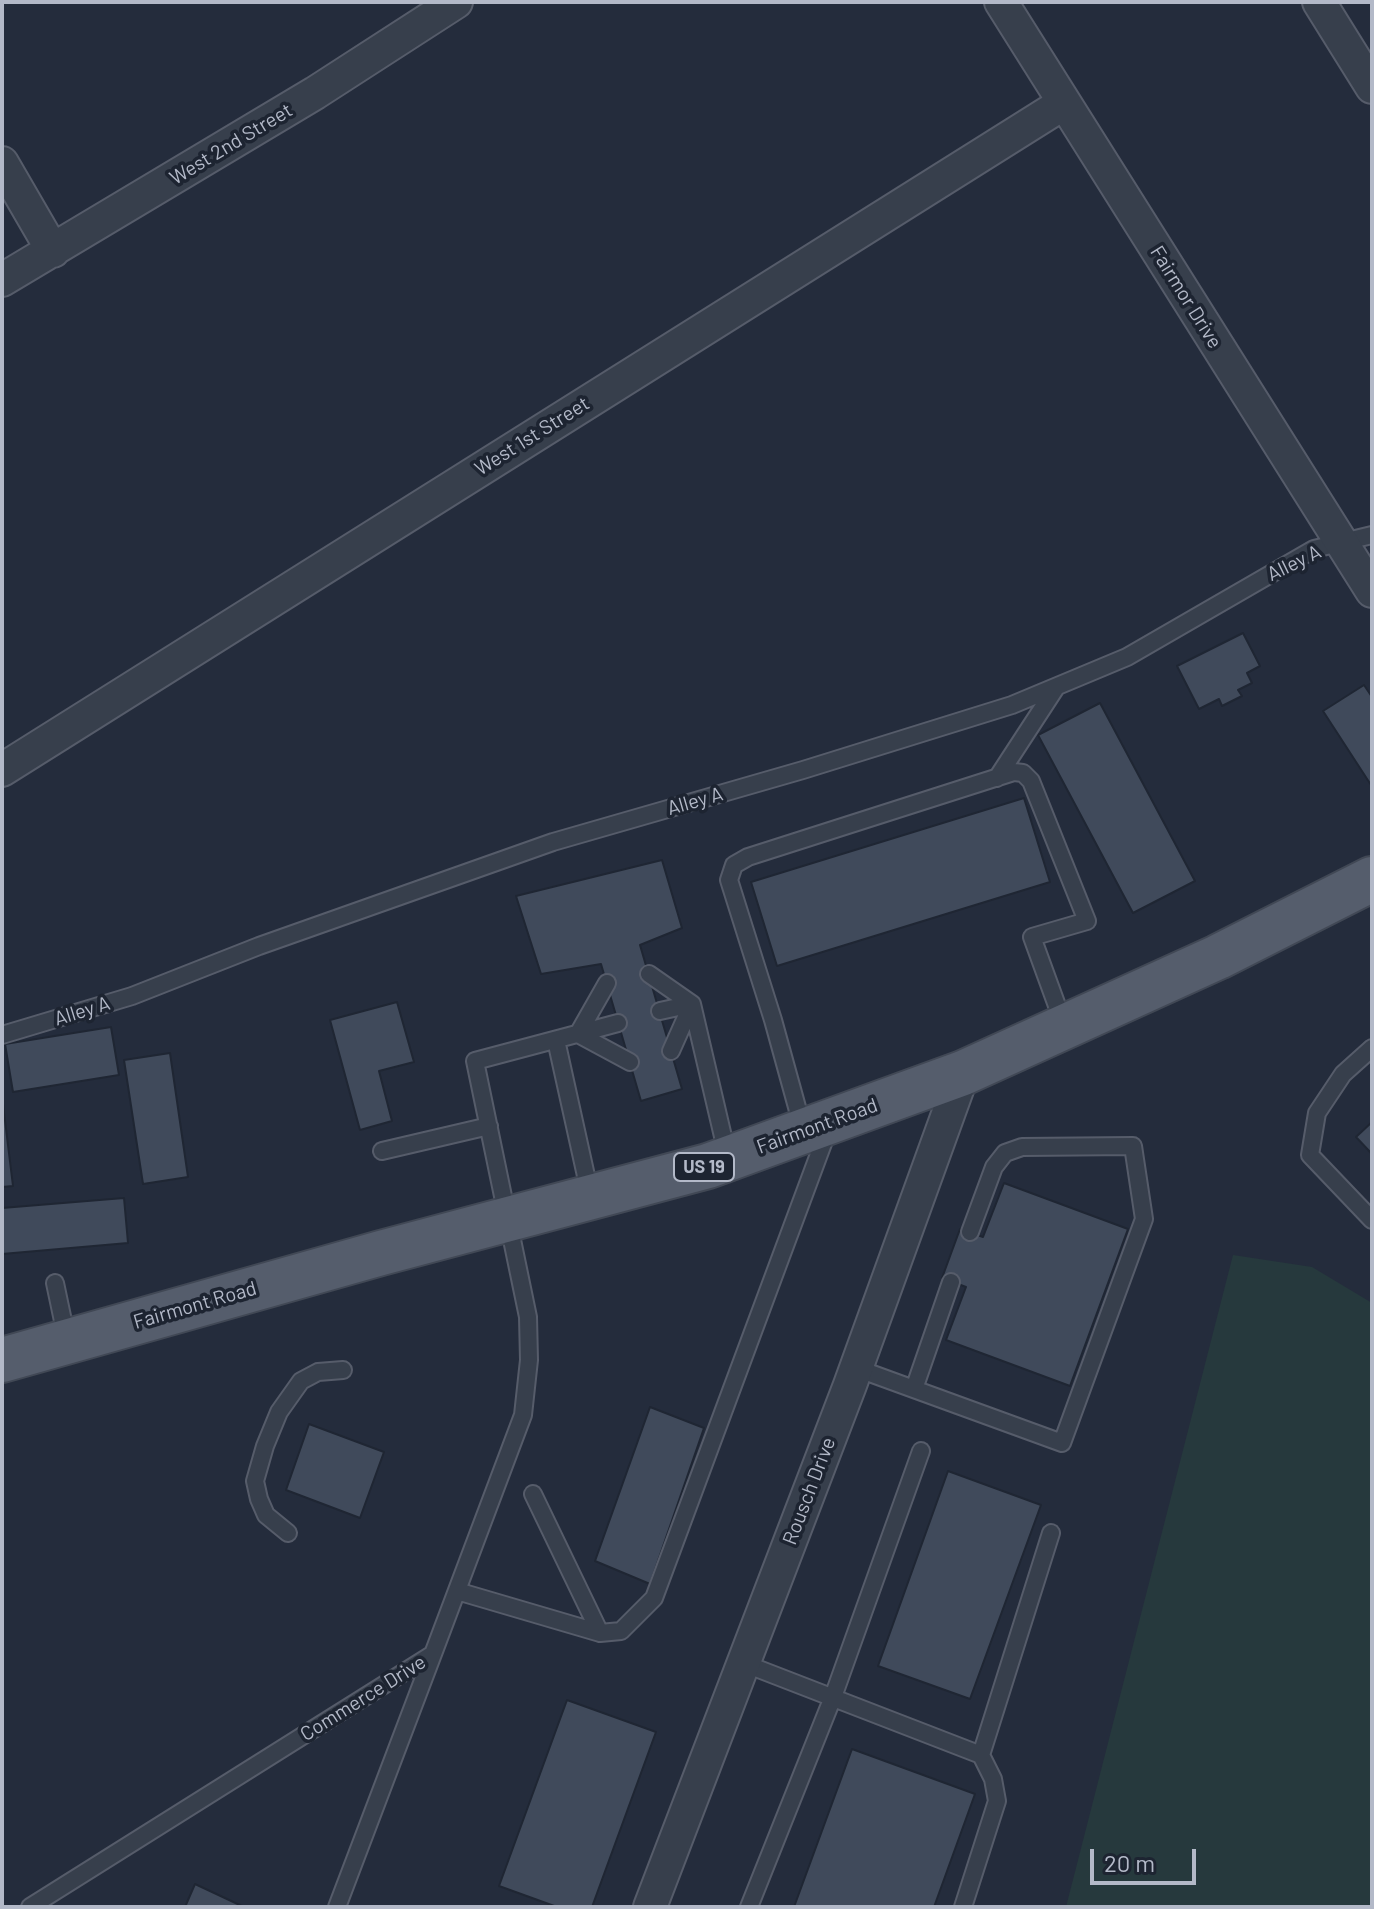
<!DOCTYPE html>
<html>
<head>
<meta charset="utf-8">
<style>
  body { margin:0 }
  #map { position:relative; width:1374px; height:1909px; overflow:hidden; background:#242c3c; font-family:Barlow,sans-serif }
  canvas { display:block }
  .frame { position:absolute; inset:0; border:4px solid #b3b9c8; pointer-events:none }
  .scale { position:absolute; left:1090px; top:1849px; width:106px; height:36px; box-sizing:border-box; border:4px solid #b3b9c8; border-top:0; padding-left:10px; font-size:24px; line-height:28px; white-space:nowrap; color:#b3b9c8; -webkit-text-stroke:6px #1d2431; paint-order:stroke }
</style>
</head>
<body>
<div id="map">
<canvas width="1374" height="1909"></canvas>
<div class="frame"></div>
<div class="scale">20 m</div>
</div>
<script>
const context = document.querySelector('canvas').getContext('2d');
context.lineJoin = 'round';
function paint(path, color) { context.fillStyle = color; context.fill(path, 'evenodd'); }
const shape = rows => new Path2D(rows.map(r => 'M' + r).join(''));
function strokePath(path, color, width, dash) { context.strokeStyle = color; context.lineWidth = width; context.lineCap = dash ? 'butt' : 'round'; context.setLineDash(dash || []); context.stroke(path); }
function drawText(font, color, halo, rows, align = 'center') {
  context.font = font + ' Barlow,sans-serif'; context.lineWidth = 7; context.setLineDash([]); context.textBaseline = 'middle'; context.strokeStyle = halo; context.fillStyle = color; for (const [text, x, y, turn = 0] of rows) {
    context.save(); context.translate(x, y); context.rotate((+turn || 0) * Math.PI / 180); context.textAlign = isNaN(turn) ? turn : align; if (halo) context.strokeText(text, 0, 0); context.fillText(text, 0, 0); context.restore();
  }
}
paint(shape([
  [1233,1255,1312,1267,1372,1303,1372,1907,1066,1907]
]), '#26393d');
const building = shape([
  [1243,633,1260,666,1247,673,1252,683,1238,690,1242,696,1222,706,1219,699,1199,709,1177,666,1243,633],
  [1364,685,1372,697,1371,785,1323,711,1364,685],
  [1100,703,1195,881,1133,913,1038,735,1100,703],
  [1024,798,1050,882,777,966,751,882,1024,798],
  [662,860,682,928,640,945,682,1089,641,1101,601,964,541,974,516,896,662,860],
  [397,1002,414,1062,379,1071,392,1121,360,1130,330,1020,397,1002],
  [111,1027,119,1075,13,1092,5,1044,111,1027],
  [170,1053,188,1177,143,1184,124,1060,170,1053],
  [2,1096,13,1186,2,1187,2,1096],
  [1372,1122,1372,1154,1356,1137,1372,1122],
  [1004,1183,1128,1229,1070,1386,946,1340,966,1287,942,1278,960,1229,983,1237,1004,1183],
  [124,1198,128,1243,2,1254,2,1208,124,1198],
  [650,1407,704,1428,650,1584,595,1561,650,1407],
  [309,1424,384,1452,360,1518,286,1490,309,1424],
  [948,1471,1041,1505,970,1699,878,1666,948,1471],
  [567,1700,656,1732,592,1907,557,1907,499,1886,567,1700],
  [852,1749,975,1794,934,1907,794,1907,852,1749],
  [195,1884,244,1907,185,1907,195,1884]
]);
paint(building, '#404a5b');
strokePath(building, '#1f2633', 2);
const lane = shape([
  [997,778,1057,686],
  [649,974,692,1004,728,1158],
  [660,1011,692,1004],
  [578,1034,630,1062],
  [578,1034,607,983],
  [2,1035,132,996,259,946,553,842,803,770,1012,705,1127,657,1314,549,1372,535],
  [556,1040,590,1194],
  [1372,1048,1343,1074,1317,1113,1310,1155,1372,1220],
  [671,1051,692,1004],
  [803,1129,773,1020,729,880,734,865,748,857,1014,772,1023,773,1031,781,1087,921,1032,937,1064,1025],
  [382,1151,489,1126],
  [55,1283,67,1340],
  [856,1368,1062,1443,1144,1219,1133,1146,1022,1147,1005,1153,994,1167,970,1232],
  [914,1389,951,1282],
  [533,1494,600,1633],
  [288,1533,266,1515,259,1499,255,1481,265,1446,279,1412,301,1381,318,1372,343,1370],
  [457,1591,600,1633,621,1631,654,1598,828,1130],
  [743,1663,981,1755,993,1779,997,1801,963,1907],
  [981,1755,1051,1533],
  [30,1907,433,1654,523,1415,529,1360,528,1317,475,1061,618,1023],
  [337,1907,433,1654],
  [749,1907,833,1697,921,1451]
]);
const street = shape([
  [1001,2,1372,591],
  [1319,2,1372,87],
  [2,163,53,251],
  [2,280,315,93,456,2],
  [2,770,1064,103],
  [650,1907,850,1385,963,1073]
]);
const primary = shape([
  [2,1360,381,1253,708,1166,963,1073,1218,957,1372,879]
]);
strokePath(lane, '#565c6a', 20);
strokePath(street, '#565c6a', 36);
strokePath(primary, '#414855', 48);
strokePath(lane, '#373f4c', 16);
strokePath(street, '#373f4c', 32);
strokePath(primary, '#555d6c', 44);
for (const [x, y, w] of [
  [704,1167,60]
]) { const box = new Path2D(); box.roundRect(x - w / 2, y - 14, w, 28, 6); context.fillStyle = '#1d2431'; context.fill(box); strokePath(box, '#b3b9c8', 2); }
drawText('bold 18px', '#b3b9c8', null, [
  ["US 19",704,1167]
]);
drawText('20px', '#b3b9c8', '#1d2431', [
  ["West 2nd Street",231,144,-31],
  ["Fairmor Drive",1186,297,58],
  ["West 1st Street",532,436,-32],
  ["Alley A",1294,563,-26],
  ["Alley A",695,801,-16],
  ["Alley A",82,1011,-17],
  ["Fairmont Road",817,1126,-20],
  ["Fairmont Road",195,1305,-16],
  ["Rousch Drive",809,1491,-69],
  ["Commerce Drive",363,1698,-32]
]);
</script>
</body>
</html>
